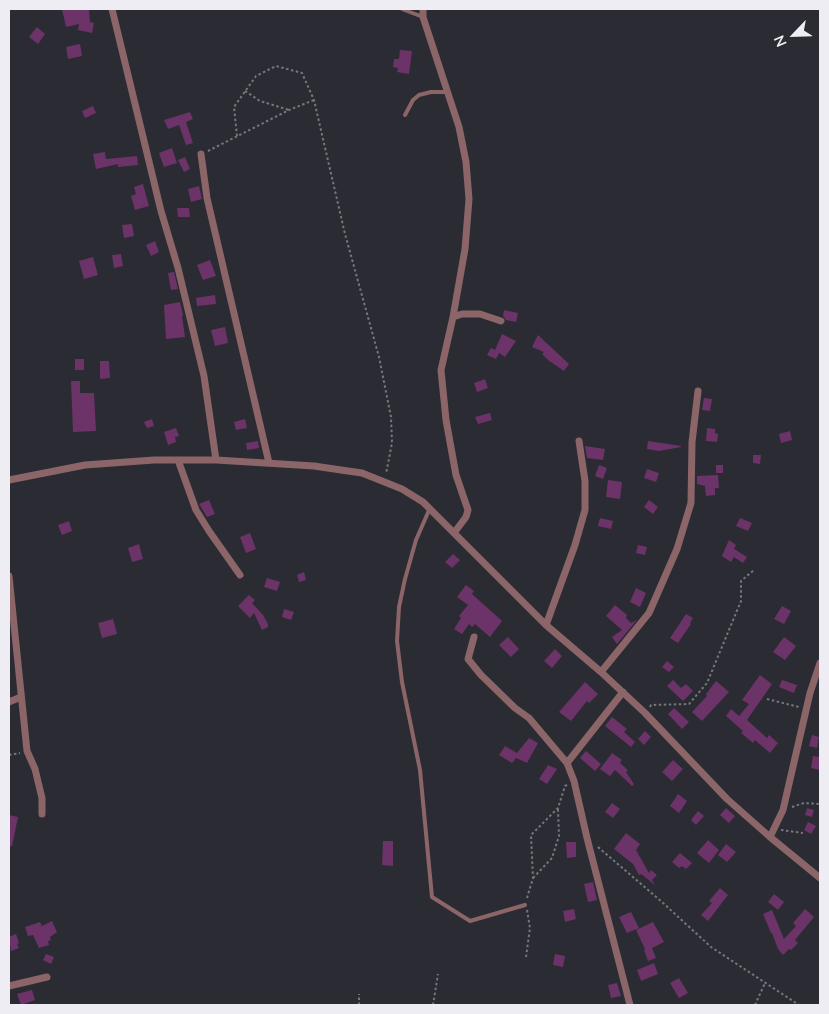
<!DOCTYPE html>
<html>
<head>
<meta charset="utf-8">
<style>
  body { margin:0 }
  #map { position:relative; width:829px; height:1014px; overflow:hidden; background:#2b2b33; font-family:Lato,sans-serif }
  canvas { display:block }
  .frame { position:absolute; inset:0; border:10px solid #ededf3; pointer-events:none }
  .north { position:absolute; left:769px; top:10px; width:50px; height:50px; -webkit-text-stroke:4px #2b2b33; paint-order:stroke; rotate:246deg; font-size:14px; font-weight:700; line-height:20px; text-align:center; color:#ededf3 }
  .north::after { content:''; display:block; margin:auto; width:18px; height:22px; background:#ededf3; clip-path:polygon(50% 0,100% 100%,50% 72%,0 100%) }
</style>
</head>
<body>
<div id="map">
<canvas width="829" height="1014"></canvas>
<div class="frame"></div>
<div class="north">N</div>
</div>
<script>
const context = document.querySelector('canvas').getContext('2d');
context.lineJoin = 'round';
function paint(path, color) { context.fillStyle = color; context.fill(path, 'evenodd'); }
const shape = rows => new Path2D(rows.map(r => 'M' + r).join(''));
function strokePath(path, color, width, dash) { context.strokeStyle = color; context.lineWidth = width; context.lineCap = dash ? 'butt' : 'round'; context.setLineDash(dash || []); context.stroke(path); }
paint(shape([
  [62,9,89,9,90,22,94,23,92,33,78,30,79,24,66,27],
  [37,27,45,34,38,44,29,37],
  [80,44,82,56,68,59,66,47],
  [400,50,412,51,409,74,397,72,398,68,393,67,394,59,399,59],
  [93,106,96,113,85,118,82,111],
  [190,112,193,119,186,122,193,143,186,145,179,125,168,129,164,120],
  [172,148,177,163,164,167,159,153],
  [105,152,106,159,137,156,138,165,118,167,118,164,96,169,93,154],
  [185,157,190,169,184,172,178,160],
  [143,184,149,206,135,210,131,196,136,194,134,187],
  [199,186,202,199,191,202,188,189],
  [177,208,189,208,190,217,178,217],
  [132,224,134,236,124,238,122,225],
  [155,241,159,252,151,256,146,245],
  [121,254,123,266,114,268,112,255],
  [93,257,98,275,84,279,79,261],
  [210,260,216,276,203,280,197,265],
  [174,272,178,289,171,290,168,273],
  [215,295,216,304,197,306,196,298],
  [180,302,183,315,182,316,185,337,166,339,164,305],
  [504,310,518,313,516,322,506,320,503,316],
  [225,327,228,343,215,346,211,330],
  [502,334,516,341,505,357,499,353,496,359,487,355,491,348,495,350],
  [538,335,569,364,564,371,548,360,542,354,544,352,532,347],
  [75,359,84,359,84,370,75,370],
  [100,361,109,361,110,378,100,379],
  [485,379,488,388,477,392,474,383],
  [71,381,80,381,80,393,94,393,96,431,73,432],
  [704,398,712,399,710,411,702,410],
  [490,413,492,420,478,424,475,417],
  [152,419,154,426,147,428,144,422],
  [245,419,247,428,236,430,234,422],
  [176,428,179,436,175,437,176,442,168,445,164,432],
  [707,428,715,429,715,433,718,434,717,442,706,441],
  [790,431,792,440,781,443,779,434],
  [258,441,259,448,247,450,246,443],
  [648,441,681,446,681,447,659,451,647,449],
  [585,446,605,449,603,460,587,458],
  [753,455,761,455,760,464,753,463],
  [599,465,607,468,603,479,595,476],
  [716,465,723,465,723,473,716,473],
  [647,469,659,473,656,482,644,478],
  [718,475,719,488,715,488,715,495,706,496,705,486,697,484,697,476],
  [608,480,622,482,620,499,606,497],
  [209,500,215,514,207,517,199,504],
  [649,500,658,507,653,514,644,507],
  [600,518,613,521,611,529,598,526],
  [740,518,752,523,748,531,736,526],
  [69,521,72,531,62,535,58,525],
  [250,533,256,549,246,553,240,537],
  [729,540,736,545,734,549,747,557,743,563,734,557,731,562,722,556],
  [139,544,143,559,132,562,128,548],
  [638,545,647,547,645,555,636,553],
  [453,554,460,560,452,568,445,562],
  [304,572,306,580,299,582,297,575],
  [267,578,280,582,277,591,264,587],
  [466,585,474,591,472,594,502,621,490,637,475,624,472,627,469,624,462,634,454,629,461,618,459,616,468,605,457,597],
  [636,588,646,593,640,607,630,602],
  [249,595,255,600,252,603,263,615,268,624,268,627,262,630,254,613,250,618,238,606],
  [615,605,627,615,626,618,631,623,637,620,617,644,612,637,622,630,606,616],
  [782,606,791,611,784,624,774,619],
  [284,609,294,612,291,620,282,617],
  [686,614,693,618,690,623,691,624,678,643,670,638],
  [113,619,117,634,102,638,98,623],
  [508,637,519,649,511,657,499,645],
  [784,637,796,646,785,660,773,652],
  [555,649,562,656,552,668,544,661],
  [667,661,674,667,669,672,662,667],
  [760,675,772,684,747,720,767,738,769,735,778,743,770,753,755,740,753,743,741,733,743,731,726,716,731,709,739,716,749,704,742,700],
  [673,680,681,688,686,684,693,691,683,701,667,686],
  [782,680,797,685,794,693,779,687],
  [716,681,729,692,702,721,692,712,707,696,706,694],
  [585,682,598,694,589,703,587,701,571,721,559,712],
  [674,708,689,722,682,729,668,714],
  [612,717,627,729,624,732,635,742,631,747,605,726],
  [645,731,651,737,644,745,638,739],
  [812,735,819,737,817,748,809,746],
  [529,738,538,743,527,763,516,758,512,763,499,755,505,746,517,753],
  [586,751,601,764,595,771,580,758],
  [612,753,622,760,620,763,628,770,626,772,634,784,632,786,615,770,610,776,600,769],
  [813,756,820,757,820,770,811,768],
  [673,760,683,769,672,781,662,772],
  [548,765,557,769,547,784,539,779],
  [678,794,687,801,679,813,670,806],
  [612,803,620,809,613,818,605,812],
  [726,808,735,816,729,823,720,815],
  [807,808,814,810,812,817,805,815],
  [698,811,704,816,696,825,691,820],
  [9,815,18,817,12,846,9,846],
  [808,822,816,826,811,834,804,830],
  [626,833,640,844,636,850,649,873,651,870,657,875,652,880,655,885,641,874,639,875,633,864,614,849],
  [708,840,719,850,709,863,697,853],
  [383,841,393,841,393,866,382,865],
  [566,842,576,842,576,857,567,858],
  [726,844,736,852,727,862,718,855],
  [680,853,692,863,686,869,682,866,679,868,672,862],
  [593,882,597,900,588,902,584,884],
  [720,888,728,895,708,921,701,915,712,903,709,901],
  [774,894,784,902,778,910,768,902],
  [574,909,576,919,565,922,563,911],
  [805,909,814,917,795,940,798,943,791,950,789,949,783,955,778,949,772,933,771,933,763,914,772,910,784,939,796,926,793,923],
  [631,912,639,928,627,933,619,917],
  [52,921,57,932,50,937,51,940,48,941,49,945,39,948,33,935,28,936,25,927,40,922,42,926],
  [653,922,664,942,652,948,656,958,648,961,644,950,645,949,636,930],
  [16,934,19,943,17,944,19,948,11,951,9,937],
  [46,954,54,957,51,964,43,960],
  [555,954,565,956,563,967,553,965],
  [654,963,658,974,641,981,637,970],
  [679,978,688,993,679,998,670,983],
  [617,983,621,996,611,998,608,985],
  [32,990,35,1000,21,1005,17,994]
]), '#6c3368');
strokePath(shape([
  [245,91,260,101,289,110],
  [237,136,234,107,256,76,276,66,302,73,314,100,345,234,379,357,391,417,392,443,386,474],
  [208,151,289,110,314,100],
  [767,699,799,707],
  [650,707,651,705,689,704,707,683,741,601,741,581,754,570],
  [9,755,20,753],
  [792,807,804,803,820,804],
  [781,830,803,833],
  [598,847,662,902,711,947,799,1005],
  [533,878,552,858,559,836,558,809],
  [527,898,533,878,531,835,558,808,565,786,567,785],
  [526,957,530,928,527,910],
  [359,1005,359,994],
  [433,1005,438,974],
  [755,1005,765,983]
]), '#76767d', 2, [2.5, 2.5]);
strokePath(shape([
  [402,9,423,17],
  [405,115,413,100,419,95,431,92,448,92],
  [430,508,416,540,405,579,399,607,397,641,402,682,420,770,432,897,470,921,525,905]
]), '#8b6567', 4);
strokePath(shape([
  [112,9,161,211,178,268,204,376,216,460],
  [423,9,423,17,459,127,466,162,469,199,465,249,453,317,441,370,446,420,456,475,468,510,466,517,454,533],
  [201,154,207,198,269,463],
  [453,317,462,314,480,314,501,321],
  [178,460,196,510,209,531,240,575],
  [9,480,85,465,154,460,216,460,314,466,341,470,362,473,402,489,423,502,546,625,601,672,645,713,727,799,770,837,820,878],
  [9,576,27,751,35,769,42,798,42,814],
  [546,625,575,545,585,510,585,481,579,441],
  [474,637,468,659,481,675,515,708,529,718,567,763],
  [601,672,649,613,677,549,691,503,692,442,698,391],
  [623,692,567,763,574,781,587,838,630,1005],
  [9,702,21,697],
  [770,837,783,810,810,693,820,663],
  [9,986,47,977]
]), '#8b6567', 7);
</script>
</body>
</html>
